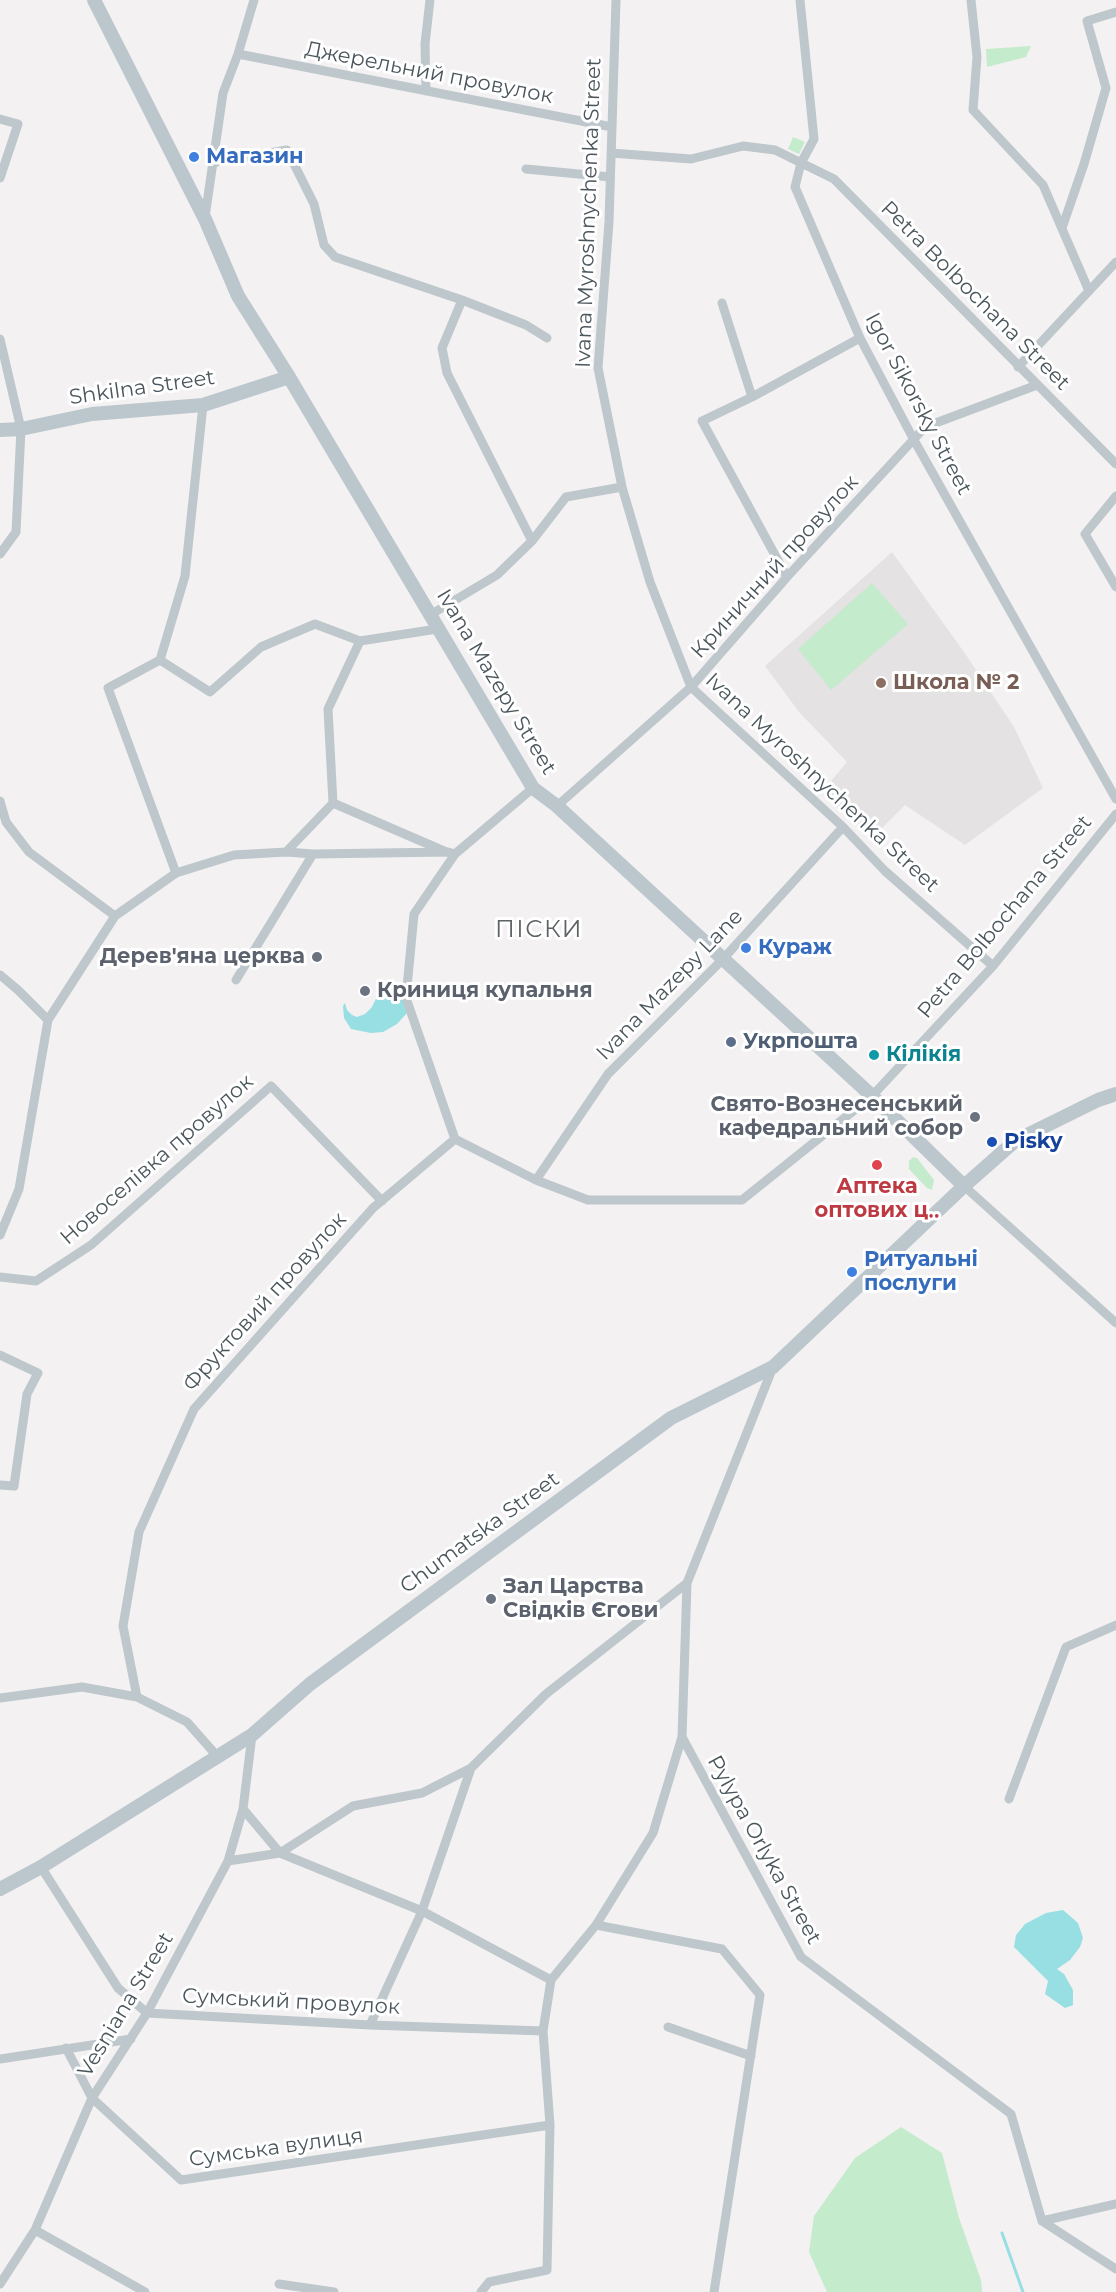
<!DOCTYPE html>
<html>
<head>
<meta charset="utf-8">
<style>
  body { margin:0 }
  canvas { display:block; background:#f3f1f1 }
</style>
</head>
<body>
<canvas width="1116" height="2292"></canvas>
<script>
const context = document.querySelector('canvas').getContext('2d');
context.lineJoin = 'round';
function paint(path, color) { context.fillStyle = color; context.fill(path, 'evenodd'); }
const shape = rows => new Path2D(rows.map(r => 'M' + r).join(''));
function strokePath(path, color, width, dash) { context.strokeStyle = color; context.lineWidth = width; context.lineCap = dash ? 'butt' : 'round'; context.setLineDash(dash || []); context.stroke(path); }
function drawText(font, color, halo, rows, align = 'center') {
  context.font = font + ' Montserrat,sans-serif'; context.lineWidth = 6; context.setLineDash([]); context.textBaseline = 'middle'; context.strokeStyle = halo; context.fillStyle = color; for (const [text, x, y, turn = 0] of rows) {
    context.save(); context.translate(x, y); context.rotate((+turn || 0) * Math.PI / 180); context.textAlign = isNaN(turn) ? turn : align; if (halo) context.strokeText(text, 0, 0); context.fillText(text, 0, 0); context.restore();
  }
}
paint(shape([
  [892,552,964,652,1014,727,1043,788,965,845,905,805,872,838,831,802,833,796,826,787,847,762,799,712,765,666]
]), '#e4e2e2');
paint(shape([
  [1031,46,1026,57,987,67,986,49],
  [793,137,805,142,799,154,788,149],
  [872,583,908,624,831,690,798,649],
  [913,1157,917,1158,934,1180,932,1190,927,1188,909,1169,909,1161],
  [901,2127,942,2153,959,2218,981,2280,982,2292,827,2292,809,2252,814,2216,855,2158]
]), '#c5ebcd');
paint(shape([
  [389,982,398,985,407,1013,397,1024,383,1032,371,1033,351,1029,344,1018,343,1006,345,1003,347,1010,352,1015,357,1017,365,1014,372,1007,382,986],
  [1063,1910,1078,1923,1083,1938,1080,1947,1070,1960,1057,1969,1064,1974,1073,1990,1073,2005,1065,2008,1045,1994,1048,1981,1014,1947,1016,1935,1025,1924,1046,1913]
]), '#97dfe2');
strokePath(shape([
  [1002,2233,1023,2292]
]), '#97dfe2', 3);
strokePath(shape([
  [616,0,609,222,598,368,622,487,650,582,691,687,843,827,885,871,993,966],
  [800,0,814,139,801,163,795,187,860,338,914,440,1116,799],
  [971,0,977,57,973,110,1043,185,1089,291],
  [238,54,612,127],
  [426,91,425,44,430,0],
  [0,119,18,124,0,178],
  [611,153,691,159,743,146,775,150,834,179,1116,464],
  [211,163,287,150,314,204,324,245,335,257,462,300,526,325,547,338],
  [526,169,610,177],
  [205,217,223,93,238,54,254,0],
  [1062,228,1084,164,1106,88,1087,21,1116,12],
  [462,300,442,348,447,373,532,541],
  [722,303,752,397],
  [0,339,21,429,16,532,0,554],
  [1018,367,1116,262],
  [1116,496,1085,534,1116,587],
  [787,577,702,421,752,397,860,338],
  [430,615,497,575,532,541,566,497,622,487],
  [160,660,210,692,261,647,315,624,360,641],
  [533,788,455,854,414,914,406,998,455,1139,536,1180,588,1200,742,1200,872,1096,993,966,1116,814],
  [0,801,6,822,29,852,115,916],
  [333,803,444,851],
  [557,806,691,687,787,577,925,427,1037,385],
  [286,852,313,854,448,852,455,854],
  [176,873,108,688,160,660,185,576,203,405],
  [0,975,18,990,48,1020],
  [236,980,313,854],
  [536,1180,608,1074,723,959,843,827],
  [964,1186,1116,1323],
  [0,1235,19,1189,48,1020,115,916,176,873,234,855,286,852,333,803,328,709,360,641,437,629],
  [0,1277,36,1281,91,1245,271,1086,382,1201],
  [0,1355,38,1373,27,1394,14,1486,0,1485],
  [773,1367,687,1583,682,1737,801,1957,1011,2114,1042,2221,1116,2204],
  [137,1697,123,1626,139,1532,194,1409,373,1208,455,1139],
  [0,1698,82,1687,137,1697,187,1722,217,1756],
  [1009,1799,1066,1647,1116,1625],
  [243,1809,280,1853,422,1911,551,1980],
  [228,1861,280,1853,353,1806,422,1793,471,1768],
  [41,1867,118,1988,147,2013,370,2025,543,2031],
  [596,1925,722,1949,760,1995,714,2292],
  [370,2025,422,1911,471,1768,546,1694,687,1583],
  [668,2027,751,2056],
  [66,2048,92,2098,181,2180,550,2125],
  [0,2059,131,2039],
  [1042,2221,1116,2269],
  [35,2230,145,2292],
  [0,2284,35,2230,92,2098,147,2013,228,1861,243,1809,252,1735],
  [279,2284,334,2292],
  [481,2292,489,2282,547,2270,550,2125,543,2031,551,1980,596,1925,653,1833,682,1737]
]), '#bec7cb', 9);
strokePath(shape([
  [94,0,205,219,238,296,289,377,533,788,557,806,872,1096,964,1186],
  [0,430,21,429,92,414,203,405,289,377],
  [0,1889,41,1867,252,1735,310,1684,671,1418,773,1367,964,1186,1015,1141,1098,1100,1116,1094]
]), '#bcc7cd', 14);
for (const [x, y, r, color] of [
  [194,157,6,"#3f7fe0"],
  [881,683,6,"#8d6e63"],
  [746,948,6,"#3f7fe0"],
  [317,957,6,"#6b7280"],
  [365,991,6,"#6b7280"],
  [731,1042,6,"#5c6f8a"],
  [874,1055,6,"#0f9aa8"],
  [975,1117,6,"#6b7280"],
  [992,1142,6,"#1a4fb4"],
  [877,1165,6,"#e0444e"],
  [852,1272,6,"#3f7fe0"],
  [491,1599,6,"#6b7280"]
]) { const dot = new Path2D(); dot.arc(x, y, r, 0, 2 * Math.PI); context.fillStyle = color; context.fill(dot); strokePath(dot, '#fff', 2); }
drawText('21px', '#4b565c', '#fff', [
  ["Джерельний провулок",429,73,11],
  ["Ivana Myroshnychenka Street",589,213,-88],
  ["Petra Bolbochana Street",975,296,45],
  ["Shkilna Street",142,388,-8],
  ["Igor Sikorsky Street",918,404,62],
  ["Криничний провулок",775,567,-48],
  ["Ivana Mazepy Street",496,682,59],
  ["Ivana Myroshnychenka Street",822,783,43],
  ["Petra Bolbochana Street",1005,917,-50],
  ["Ivana Mazepy Lane",670,985,-46],
  ["Новоселівка провулок",157,1160,-41],
  ["Фруктовий провулок",265,1302,-48],
  ["Chumatska Street",480,1533,-36],
  ["Pylypa Orlyka Street",764,1850,61],
  ["Сумський провулок",291,2002,3],
  ["Vesniana Street",126,2005,-59],
  ["Сумська вулиця",276,2148,-8]
]);
drawText('bold 21px', '#366cbe', '#fff', [
  ["Магазин",206,157],
  ["Кураж",758,948],
  ["Ритуальні",864,1260],
  ["послуги",864,1284]
], 'left');
drawText('bold 21px', '#785e54', '#fff', [
  ["Школа № 2",893,683]
], 'left');
drawText('bold 21px', '#5b616d', '#fff', [
  ["Дерев'яна церква",305,957],
  ["Криниця купальня",377,991,"left"],
  ["Свято-Вознесенський",963,1105],
  ["кафедральний собор",963,1129],
  ["Зал Царства",503,1587,"left"],
  ["Свідків Єгови",503,1611,"left"]
], 'right');
drawText('bold 21px', '#4e5e75', '#fff', [
  ["Укрпошта",743,1042]
], 'left');
drawText('bold 21px', '#0d838f', '#fff', [
  ["Кілікія",886,1055]
], 'left');
drawText('bold 21px', '#164399', '#fff', [
  ["Pisky",1004,1142]
], 'left');
drawText('bold 21px', '#be3a42', '#fff', [
  ["Аптека",877,1187],
  ["оптових ц‥",877,1211]
]);
context.letterSpacing = '1.5px';
drawText('24px', '#5e6265', '#fff', [
  ["ПІСКИ",539,930]
]);
context.letterSpacing = '0px';
</script>
</body>
</html>
